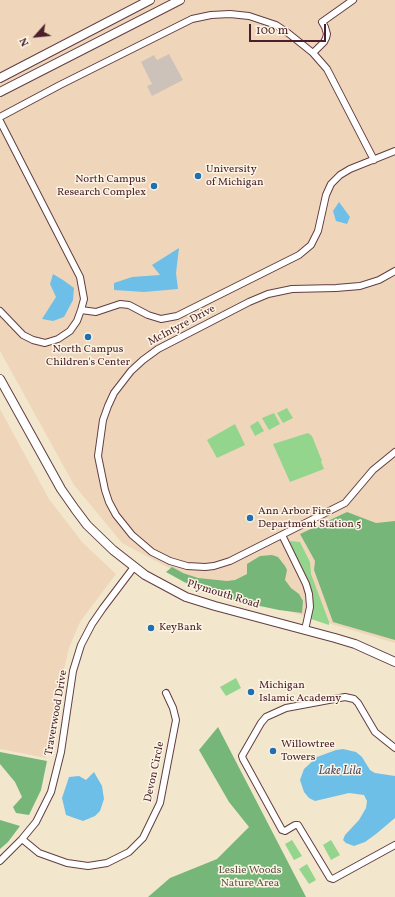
<!DOCTYPE html>
<html>
<head>
<meta charset="utf-8">
<style>
  body { margin:0 }
  #map { position:relative; width:395px; height:897px; overflow:hidden; background:#f2e7cc; font-family:Vollkorn,serif }
  canvas { display:block }
  .north { position:absolute; left:16px; top:16px; width:40px; height:40px; -webkit-text-stroke:3px #fcf5e5; paint-order:stroke; rotate:243deg; font-size:11px; font-weight:700; line-height:16px; text-align:center; color:#4a1f2b }
  .north::after { content:''; display:block; margin:auto; width:14px; height:18px; background:#4a1f2b; clip-path:polygon(50% 0,100% 100%,50% 72%,0 100%) }
  .scale { position:absolute; left:249px; top:24px; width:77px; height:18px; box-sizing:border-box; border:2px solid #4a1f2b; border-top:0; padding-left:5px; font-size:12px; line-height:14px; white-space:nowrap; color:#4a1f2b; -webkit-text-stroke:3px #fcf5e5; paint-order:stroke }
</style>
</head>
<body>
<div id="map">
<canvas width="395" height="897"></canvas>
<div class="north">N</div>
<div class="scale">100 m</div>
</div>
<script>
const context = document.querySelector('canvas').getContext('2d');
context.lineJoin = 'round';
function paint(path, color) { context.fillStyle = color; context.fill(path, 'evenodd'); }
const shape = rows => new Path2D(rows.map(r => 'M' + r).join(''));
function strokePath(path, color, width, dash) { context.strokeStyle = color; context.lineWidth = width; context.lineCap = dash ? 'butt' : 'round'; context.setLineDash(dash || []); context.stroke(path); }
function drawText(font, color, halo, rows, align = 'center') {
  context.font = font + ' Vollkorn,serif'; context.lineWidth = 3; context.setLineDash([]); context.textBaseline = 'middle'; context.strokeStyle = halo; context.fillStyle = color; for (const [text, x, y, turn = 0] of rows) {
    context.save(); context.translate(x, y); context.rotate((+turn || 0) * Math.PI / 180); context.textAlign = isNaN(turn) ? turn : align; if (halo) context.strokeText(text, 0, 0); context.fillText(text, 0, 0); context.restore();
  }
}
paint(shape([
  [0,0,395,0,395,643,201,585,122,543,74,485,0,351],
  [0,409,49,499,83,543,116,574,80,622,69,648,55,708,46,758,0,749]
]), '#efd6bb');
paint(shape([
  [169,54,183,80,152,96,147,86,152,84,141,62,154,55,157,60]
]), '#cdc2b9');
paint(shape([
  [287,408,293,418,283,423,277,413],
  [274,413,280,424,269,430,262,418],
  [258,421,264,431,255,436,250,426],
  [235,424,245,445,217,458,207,440],
  [308,433,312,436,322,461,321,462,324,469,290,482,273,444],
  [290,541,300,542,310,562,311,574,329,622,329,625,311,619,313,603,311,590,307,578,290,544],
  [236,678,241,688,226,696,220,687],
  [292,840,302,856,294,860,285,844],
  [331,840,340,855,331,860,323,845],
  [307,864,316,880,309,884,299,869]
]), '#93d58d');
paint(shape([
  [347,512,376,523,395,521,395,640,333,622,314,570,315,561,300,534],
  [272,555,278,557,285,566,287,570,285,580,291,588,299,594,303,601,302,613,279,610,236,601,207,592,184,582,166,572,172,567,183,573,198,578,227,581,235,580,247,574,247,564,260,556],
  [218,727,306,897,148,897,170,878,217,859,249,827,229,802,199,750],
  [0,752,47,761,41,790,29,815,16,813,13,807,22,797,15,782,0,764],
  [0,820,20,826,8,842,0,849]
]), '#76b678');
paint(shape([
  [339,202,350,217,347,224,336,221,333,211],
  [179,248,176,273,178,289,144,292,114,290,114,283,132,277,160,275,152,265],
  [53,274,63,280,74,288,73,300,64,317,53,321,42,319,56,297,50,284],
  [343,749,356,752,362,757,370,770,375,773,395,776,395,818,376,834,365,842,354,846,346,843,343,840,345,835,359,820,366,808,367,801,364,795,349,793,315,801,309,798,304,792,300,780,304,769,317,757,336,750],
  [94,772,102,786,104,799,100,811,95,816,83,821,66,815,62,798,69,777,79,776,86,780]
]), '#6dbfe8');
const minor = shape([
  [313,53,327,69,374,160],
  [0,117,60,85,192,19,211,15,230,14,249,16,276,25,288,33,313,53,324,42,326,38,327,34,325,27,322,22,353,0],
  [0,121,80,277,84,299,81,310,77,321,70,331,58,339,45,343,33,340,23,335,0,311],
  [395,271,379,280,360,286,336,288,292,289,268,294,249,302,158,349,143,360,131,371,114,393,108,406,103,420,98,456,105,490,109,502,116,515,132,535,152,552,170,561,187,566,205,567,214,566,230,561,345,503,373,470,395,452],
  [81,310,96,312,120,304,129,305,148,315,161,319,177,316,299,255,311,245,318,231,326,195,331,184,340,175,350,169,395,151],
  [282,535,306,584,309,594,310,607,305,630],
  [395,748,375,732,358,703,354,699,345,697,286,708,266,717,261,723,242,756,243,759,282,830,285,831,295,825,298,825,330,878,333,879,395,845],
  [22,839,39,853,67,863,88,866,107,863,129,852,143,838,160,803,176,720,173,708,166,693],
  [0,861,22,839,36,822,51,792,61,752,73,671,81,645,92,624,103,608,134,567]
]);
const major = shape([
  [0,78,150,0],
  [0,92,180,0],
  [0,379,61,489,75,509,87,525,113,550,145,575,186,597,215,606,335,638,355,644,395,662]
]);
strokePath(minor, '#633d43', 8);
strokePath(major, '#633d43', 10);
strokePath(minor, '#fff', 6);
strokePath(major, '#fff', 8);
for (const [x, y, r, color] of [
  [198,176,4,"#1f6fb2"],
  [154,186,4,"#1f6fb2"],
  [88,337,4,"#1f6fb2"],
  [250,518,4,"#1f6fb2"],
  [151,628,4,"#1f6fb2"],
  [251,692,4,"#1f6fb2"],
  [273,751,4,"#1f6fb2"]
]) { const dot = new Path2D(); dot.arc(x, y, r, 0, 2 * Math.PI); context.fillStyle = color; context.fill(dot); strokePath(dot, '#fcf5e5', 1.5); }
drawText('11px', '#4a1f2b', '#fcf5e5', [
  ["University",206,170],
  ["of Michigan",206,183],
  ["North Campus",146,180,"right"],
  ["Research Complex",146,193,"right"],
  ["North Campus",88,350,"center"],
  ["Children's Center",88,363,"center"],
  ["Ann Arbor Fire",258,512],
  ["Department Station 5",258,525],
  ["KeyBank",159,628],
  ["Michigan",259,686],
  ["Islamic Academy",259,699],
  ["Willowtree",281,745],
  ["Towers",281,758]
], 'left');
drawText('11px', '#4a1f2b', '#fcf5e5', [
  ["McIntyre Drive",182,326,-28],
  ["Plymouth Road",223,595,17],
  ["Traverwood Drive",57,713,-80],
  ["Devon Circle",155,772,-78]
]);
drawText('11px', '#605648', '#fcf5e5', [
  ["Leslie Woods",250,871],
  ["Nature Area",250,884]
]);
drawText('italic 12px', '#544f64', '#fcf5e5', [
  ["Lake Lila",340,772]
]);
</script>
</body>
</html>
